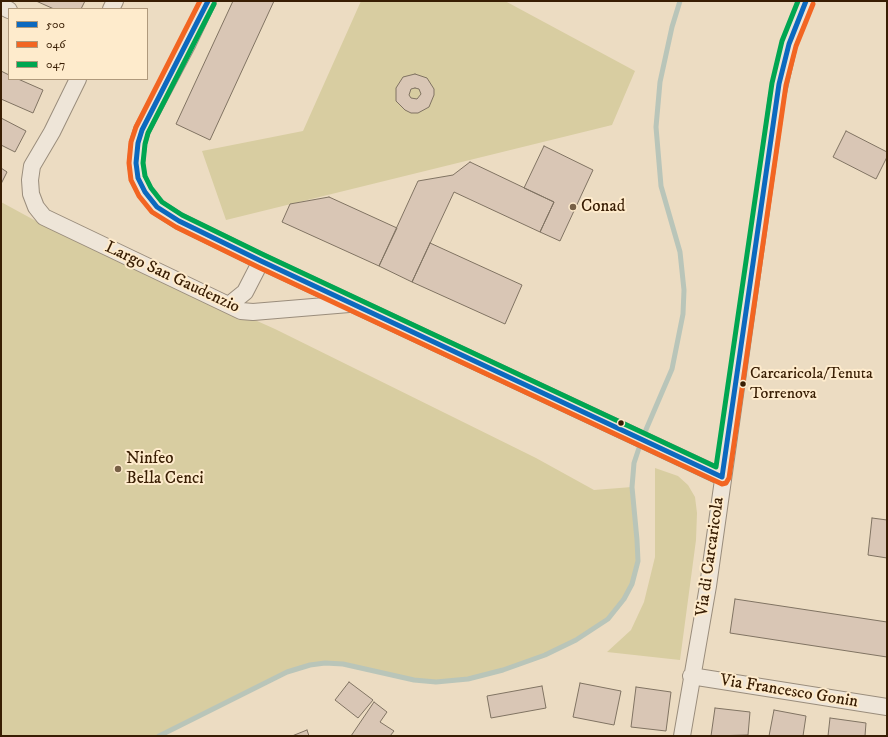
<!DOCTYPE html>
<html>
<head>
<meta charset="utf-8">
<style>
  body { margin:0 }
  #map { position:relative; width:888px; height:737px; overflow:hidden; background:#ecdcc2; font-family:"IM FELL DW Pica",serif }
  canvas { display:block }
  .frame { position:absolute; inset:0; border:2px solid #381d03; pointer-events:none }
  .legend { position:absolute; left:8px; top:8px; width:140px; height:72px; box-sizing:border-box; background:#feebcc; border:1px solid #af997c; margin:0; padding:5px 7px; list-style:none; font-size:12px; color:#381d03 }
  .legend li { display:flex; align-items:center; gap:8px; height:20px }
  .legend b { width:20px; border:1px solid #af997c }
</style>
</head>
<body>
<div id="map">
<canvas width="888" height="737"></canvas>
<div class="frame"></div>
<ul class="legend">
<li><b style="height:5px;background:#0c69bf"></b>500</li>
<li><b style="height:5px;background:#f26522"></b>046</li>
<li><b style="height:5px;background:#00a651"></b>047</li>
</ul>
</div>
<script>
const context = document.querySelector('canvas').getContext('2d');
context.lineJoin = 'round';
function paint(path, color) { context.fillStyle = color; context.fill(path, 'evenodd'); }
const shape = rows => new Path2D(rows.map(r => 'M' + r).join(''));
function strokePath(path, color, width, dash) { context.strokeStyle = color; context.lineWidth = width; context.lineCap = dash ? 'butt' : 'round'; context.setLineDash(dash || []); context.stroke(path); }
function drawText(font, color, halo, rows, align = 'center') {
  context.font = font + ' "IM FELL DW Pica",serif'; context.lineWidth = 4; context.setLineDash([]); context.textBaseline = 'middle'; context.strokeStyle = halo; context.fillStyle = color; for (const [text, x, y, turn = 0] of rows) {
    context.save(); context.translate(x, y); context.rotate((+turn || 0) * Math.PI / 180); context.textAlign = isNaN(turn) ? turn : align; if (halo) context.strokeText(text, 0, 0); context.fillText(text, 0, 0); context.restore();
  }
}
paint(shape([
  [361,1,505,1,635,71,612,125,226,220,202,151,303,131],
  [1,202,47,227,275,329,536,458,594,490,632,487,637,540,638,561,629,592,624,599,608,619,565,645,524,664,479,677,447,681,424,681,352,665,325,663,310,665,287,672,159,736,1,736],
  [655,468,678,476,688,485,695,497,697,513,696,540,680,660,607,652,631,630,644,602,655,557]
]), '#d8cda1');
strokePath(shape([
  [159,736,287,672,310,665,325,663,343,664,414,680,436,682,468,679,503,670,545,655,576,640,608,619,624,599,632,584,638,561,637,540,632,487,634,463,642,439,672,369,683,314,684,290,680,252,661,186,656,127,660,82,672,27,680,1]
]), '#b9c5b9', 5);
const building = shape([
  [36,1,85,1,81,9,54,9,36,1],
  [233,1,274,1,210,140,176,124,233,1],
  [1,71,9,75,9,79,18,79,43,90,33,113,1,99,1,71],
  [415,74,427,78,434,89,434,95,429,107,418,113,411,113,405,110,396,101,396,88,403,77,415,74],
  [415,88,419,89,421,94,417,99,411,98,409,95,411,89,415,88],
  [1,118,26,131,15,152,1,145,1,118],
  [846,131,887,152,887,157,876,179,833,157,846,131],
  [544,146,593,170,560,241,540,232,554,202,524,188,544,146],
  [470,162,554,202,540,232,454,192,412,282,379,266,418,181,453,175,470,162],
  [1,168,7,172,1,184,1,168],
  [329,197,397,228,379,266,282,222,290,204,329,197],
  [430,243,522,285,505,324,412,282,430,243],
  [872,518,887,520,887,558,868,555,872,518],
  [735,599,887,622,887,657,730,633,735,599],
  [349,682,373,700,358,718,335,700,349,682],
  [580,683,621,691,614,725,573,717,580,683],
  [542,686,546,708,491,718,487,696,542,686],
  [636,687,671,692,666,731,631,727,636,687],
  [374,702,387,712,380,722,394,731,390,736,351,736,374,702],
  [715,708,750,712,748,735,711,736,715,708],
  [774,710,806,716,803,736,769,736,774,710],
  [830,718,866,723,865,736,828,736,830,718],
  [307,730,309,736,292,736,307,730]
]);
paint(building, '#d9c6b5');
strokePath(building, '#807362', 1);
const minor = shape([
  [208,1,188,43,142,130,138,143,136,163,138,178,145,192,157,207,179,221,261,261,722,477],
  [1,6,9,10],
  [111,9,115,1],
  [78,79,52,132,32,166,30,180,31,194,36,207,44,217,241,311,253,312,349,304],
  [229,305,245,292,261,261],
  [691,676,887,707],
  [682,736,708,586,777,97,789,44,806,1]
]);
strokePath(minor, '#9a8d7c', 18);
strokePath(minor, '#eee5d8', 16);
strokePath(shape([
  [208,1,142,130,138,143,136,163,138,178,145,192,157,207,179,221,261,261,722,477],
  [722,477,779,84,789,44,806,1]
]), '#0c69bf', 5);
strokePath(shape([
  [200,1,136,127,131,142,129,163,131,180,139,196,152,212,176,227,258,267,722,484,726,483,729,478,786,85,796,46,813,4]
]), '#f26522', 5);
strokePath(shape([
  [214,4,148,133,145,144,143,163,145,176,151,188,162,202,182,215,264,255,716,467,772,83,782,41,798,1]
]), '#00a651', 5);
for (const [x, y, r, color] of [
  [573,207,4,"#776046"],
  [743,384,3.5,"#381d03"],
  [621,423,3.5,"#381d03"],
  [118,469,4,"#776046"]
]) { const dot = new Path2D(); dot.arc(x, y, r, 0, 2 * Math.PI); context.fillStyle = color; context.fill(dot); strokePath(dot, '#feebcc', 1.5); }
drawText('16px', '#381d03', '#feebcc', [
  ["Carcaricola/Tenuta",750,375],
  ["Torrenova",750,395]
], 'left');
drawText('17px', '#381d03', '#feebcc', [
  ["Conad",581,207],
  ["Ninfeo",126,459],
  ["Bella Cenci",126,479]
], 'left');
drawText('17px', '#381d03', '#feebcc', [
  ["Largo San Gaudenzio",172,278,25],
  ["Via di Carcaricola",711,557,-82],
  ["Via Francesco Gonin",789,692,9]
]);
</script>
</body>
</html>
